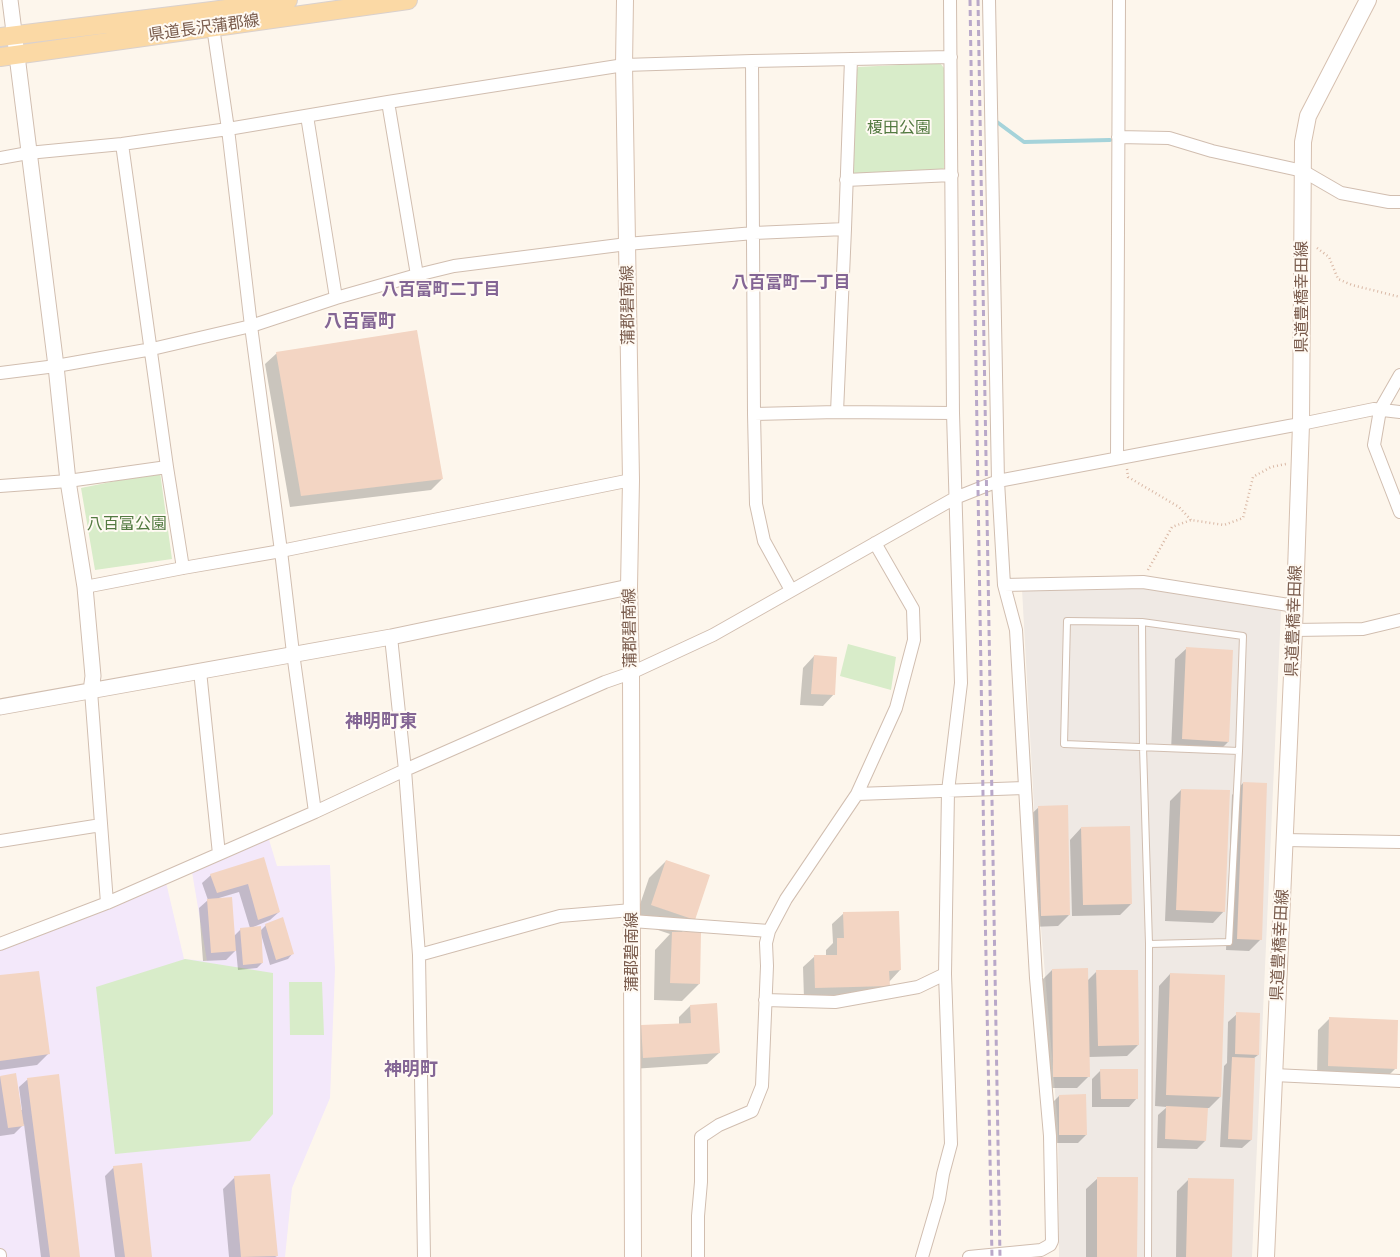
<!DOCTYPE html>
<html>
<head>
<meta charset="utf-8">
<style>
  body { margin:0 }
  canvas { display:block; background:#fdf6ec }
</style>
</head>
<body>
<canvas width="1400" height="1257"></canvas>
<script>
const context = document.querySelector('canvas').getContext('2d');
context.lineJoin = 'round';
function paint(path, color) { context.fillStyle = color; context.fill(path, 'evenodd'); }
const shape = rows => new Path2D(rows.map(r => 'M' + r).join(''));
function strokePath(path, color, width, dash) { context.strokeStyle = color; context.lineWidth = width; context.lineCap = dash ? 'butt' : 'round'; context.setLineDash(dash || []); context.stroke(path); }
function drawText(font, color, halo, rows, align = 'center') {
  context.font = font + ' "Alegreya Sans","Noto Sans JP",sans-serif'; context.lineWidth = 4; context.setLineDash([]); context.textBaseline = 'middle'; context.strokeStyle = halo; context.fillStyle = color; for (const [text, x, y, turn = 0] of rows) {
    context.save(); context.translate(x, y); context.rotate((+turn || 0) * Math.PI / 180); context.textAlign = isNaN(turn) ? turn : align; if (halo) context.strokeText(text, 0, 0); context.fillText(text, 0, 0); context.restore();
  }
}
paint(shape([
  [1143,587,1281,611,1252,1257,1059,1257,1058,1127,1040,916,1022,589]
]), '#efe9e4');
paint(shape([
  [267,833,277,866,330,865,335,969,330,1098,292,1188,285,1257,0,1257,0,944,165,878,184,959,207,961,191,866]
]), '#f3e8fa');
paint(shape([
  [940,63,944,68,944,168,940,173,855,177,852,173,856,72,858,67],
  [160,472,172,559,95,570,81,488],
  [848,644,896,657,891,690,840,676],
  [185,959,273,973,273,1114,250,1141,115,1154,96,987],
  [289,982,322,982,324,1035,290,1035]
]), '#d8ecc9');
paint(shape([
  [277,353,442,479,431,490,290,507,265,364],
  [1187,648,1228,742,1217,753,1171,751,1175,659],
  [814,656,834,694,823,706,800,705,803,668],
  [1243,783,1261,939,1249,951,1226,950,1232,795],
  [1181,790,1224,911,1213,923,1165,921,1170,801],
  [1039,807,1069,915,1058,926,1030,927,1027,818],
  [1081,828,1131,904,1120,915,1072,916,1070,840],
  [263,859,279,912,270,920,251,928,260,931,266,925,293,953,288,959,270,965,261,934,262,963,257,968,238,970,236,950,226,960,203,961,199,908,208,900,202,883,211,875],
  [239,892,250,928,241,929,234,936,219,898],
  [666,861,694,919,681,933,699,984,682,1001,654,1000,655,950,670,934,634,922,649,878],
  [844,913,900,970,889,982,889,985,877,997,804,999,803,967,815,956,826,956,826,950,833,943,832,924],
  [1052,970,1087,981,1097,971,1138,1045,1127,1056,1089,1057,1089,1076,1077,1088,1042,1088,1041,981],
  [1170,974,1220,1097,1209,1108,1207,1108,1205,1141,1197,1149,1157,1148,1158,1115,1167,1107,1155,1106,1159,986],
  [0,977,49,1053,37,1065,0,1070],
  [716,1004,719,1053,707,1064,632,1069,630,1038,641,1026,679,1024,679,1017,690,1006],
  [1237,1014,1258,1055,1254,1058,1251,1140,1242,1148,1220,1147,1224,1066,1227,1063,1228,1022],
  [1330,1018,1396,1068,1384,1080,1317,1077,1318,1030],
  [1101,1070,1137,1098,1129,1107,1092,1107,1092,1079],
  [15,1074,20,1110,22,1110,19,1087,28,1079,79,1257,41,1257,24,1124,14,1134,0,1136,0,1077],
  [1059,1096,1086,1135,1078,1143,1051,1143,1051,1104],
  [114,1167,151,1257,115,1257,105,1176],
  [235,1177,277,1256,275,1257,229,1257,223,1189],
  [1098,1178,1136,1257,1086,1257,1086,1189],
  [1189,1179,1231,1257,1176,1257,1177,1191]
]), '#0003');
strokePath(shape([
  [997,122,1024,142,1110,140]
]), '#a5d3da', 4);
paint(shape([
  [417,330,443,479,301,496,276,352],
  [1186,647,1233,650,1229,742,1182,739],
  [814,655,837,657,835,695,811,694],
  [1243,782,1267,783,1262,940,1237,939],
  [1181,789,1230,790,1225,912,1176,910],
  [1068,805,1070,915,1041,916,1038,806],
  [1130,826,1132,904,1083,905,1081,827],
  [264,857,280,912,258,920,248,884,217,893,210,874],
  [666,860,710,875,695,920,651,905],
  [232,897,236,951,211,953,207,899],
  [899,911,901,970,889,971,890,986,815,988,814,955,837,955,837,938,844,938,843,912],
  [283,917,294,954,276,960,265,924],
  [261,926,263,963,243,965,240,928],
  [672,932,701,932,700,984,670,983],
  [1088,968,1090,1077,1053,1077,1052,969],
  [1096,970,1138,970,1139,1045,1098,1046],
  [39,971,50,1054,0,1061,0,975],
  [1170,973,1225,975,1221,1097,1166,1095],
  [717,1003,720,1053,643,1058,641,1025,691,1023,690,1005],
  [1236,1012,1260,1013,1259,1055,1235,1054],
  [1329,1017,1398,1020,1397,1069,1328,1066],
  [1232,1057,1255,1058,1252,1140,1228,1139],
  [1100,1069,1138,1069,1138,1099,1101,1099],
  [16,1073,24,1126,8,1128,0,1076],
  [59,1074,80,1257,50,1257,27,1078],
  [1086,1094,1087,1135,1059,1135,1059,1095],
  [1166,1106,1208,1108,1206,1141,1165,1139],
  [142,1163,152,1257,125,1257,113,1166],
  [270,1174,278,1256,241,1257,234,1176],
  [1097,1177,1138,1177,1137,1257,1097,1257],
  [1188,1178,1234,1179,1232,1257,1186,1257]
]), '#f3d5c3');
const service = shape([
  [1142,622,1067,621,1064,744,1239,751],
  [1148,1257,1149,944,1143,747,1142,622,1243,636,1239,751,1229,942,1149,944]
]);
const minor = shape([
  [213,27,228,129,251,326,281,551,293,653,315,812],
  [752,61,754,414,756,504,764,541,791,590],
  [388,102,417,275],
  [307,116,336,298],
  [1118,137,1169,138,1212,151,1303,171,1341,193,1389,202,1400,202],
  [122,144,167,467,183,568],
  [0,158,28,153,122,144,228,129,388,102,624,65,752,61,951,57],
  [846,180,952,175],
  [0,373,56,366,152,349,251,326,336,298,417,275,454,266,627,244,754,233,845,229],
  [1400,375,1380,410,1374,445,1400,512],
  [837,412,845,229,851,59],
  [754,414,837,412,953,413],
  [1117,458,1119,0],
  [0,486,68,481,167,467],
  [1004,585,1143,582,1295,606],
  [85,587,183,568,281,551,631,480],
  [1294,630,1363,629,1400,620],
  [391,637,405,770,419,955,424,1257],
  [200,671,219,854],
  [91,691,107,903],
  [857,794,1024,788],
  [1284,840,1400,842],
  [0,841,101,825],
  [632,921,769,931],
  [0,944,107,903,315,812,405,770,605,682,631,673,713,635,955,498,998,481,1289,426,1301,424,1374,409,1400,412],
  [419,955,560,916,632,910],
  [765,1000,835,1002,918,987,945,974],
  [1274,1075,1400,1081],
  [0,1255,0,1257],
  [698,1257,698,1216,701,1182,701,1137,719,1125,752,1111,762,1086,767,966,766,943,769,931,786,899,857,794,896,708,914,640,913,609,875,543],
  [922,1257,939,1199,943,1174,951,1144,945,974,948,791,961,683,953,413,950,0],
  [969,1257,1041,1250,1050,1245,1052,1241,1050,1136,1036,978,1016,630,1004,585,998,481,989,0]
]);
const tertiary = shape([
  [10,0,56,366,68,481,85,587,93,676,91,691],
  [0,707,391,637,629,587]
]);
const secondary = shape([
  [625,0,624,65,631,480,629,587,631,673,633,1257],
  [1266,1257,1294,630,1301,424,1303,142,1308,116,1368,0]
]);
const primary = shape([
  [0,37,212,11,288,0],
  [0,57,408,0]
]);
strokePath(service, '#d1beb0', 8);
strokePath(minor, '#d1beb0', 14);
strokePath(tertiary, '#d1beb0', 17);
strokePath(secondary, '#d6c0b0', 18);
strokePath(primary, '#dad1cd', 20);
strokePath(shape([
  [1317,248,1329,257,1338,279,1352,285,1400,297],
  [1127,469,1128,477,1179,507,1191,520],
  [1148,570,1172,527,1191,520,1224,525,1243,518,1253,477,1271,467,1286,464]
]), '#d9b8a5', 2.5, [1, 3]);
strokePath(service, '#fff', 6);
strokePath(minor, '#fff', 12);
strokePath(tertiary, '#fff', 15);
strokePath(secondary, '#fff', 16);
strokePath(primary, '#fbd9a5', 18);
strokePath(shape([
  [970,0,984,855,992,1257],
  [978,0,1000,1257]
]), '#b9a8c9', 3, [6, 4]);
drawText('16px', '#7a5c4d', '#fffaf3', [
  ["県道長沢蒲郡線",204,28,-8],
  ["県道豊橋幸田線",1302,297,-90],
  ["蒲郡碧南線",628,305,-91],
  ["県道豊橋幸田線",1294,621,-88],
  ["蒲郡碧南線",630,628,-91],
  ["県道豊橋幸田線",1280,945,-87],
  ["蒲郡碧南線",632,952,-90]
]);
drawText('16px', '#537a41', '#fffaf3', [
  ["榎田公園",899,128],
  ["八百富公園",127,524]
]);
drawText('bold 17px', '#846695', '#fffaf3', [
  ["八百富町一丁目",791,283],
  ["八百富町二丁目",441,290]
]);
drawText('bold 18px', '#846695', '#fffaf3', [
  ["八百富町",360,322],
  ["神明町東",381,722],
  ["神明町",411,1070]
]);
</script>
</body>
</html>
